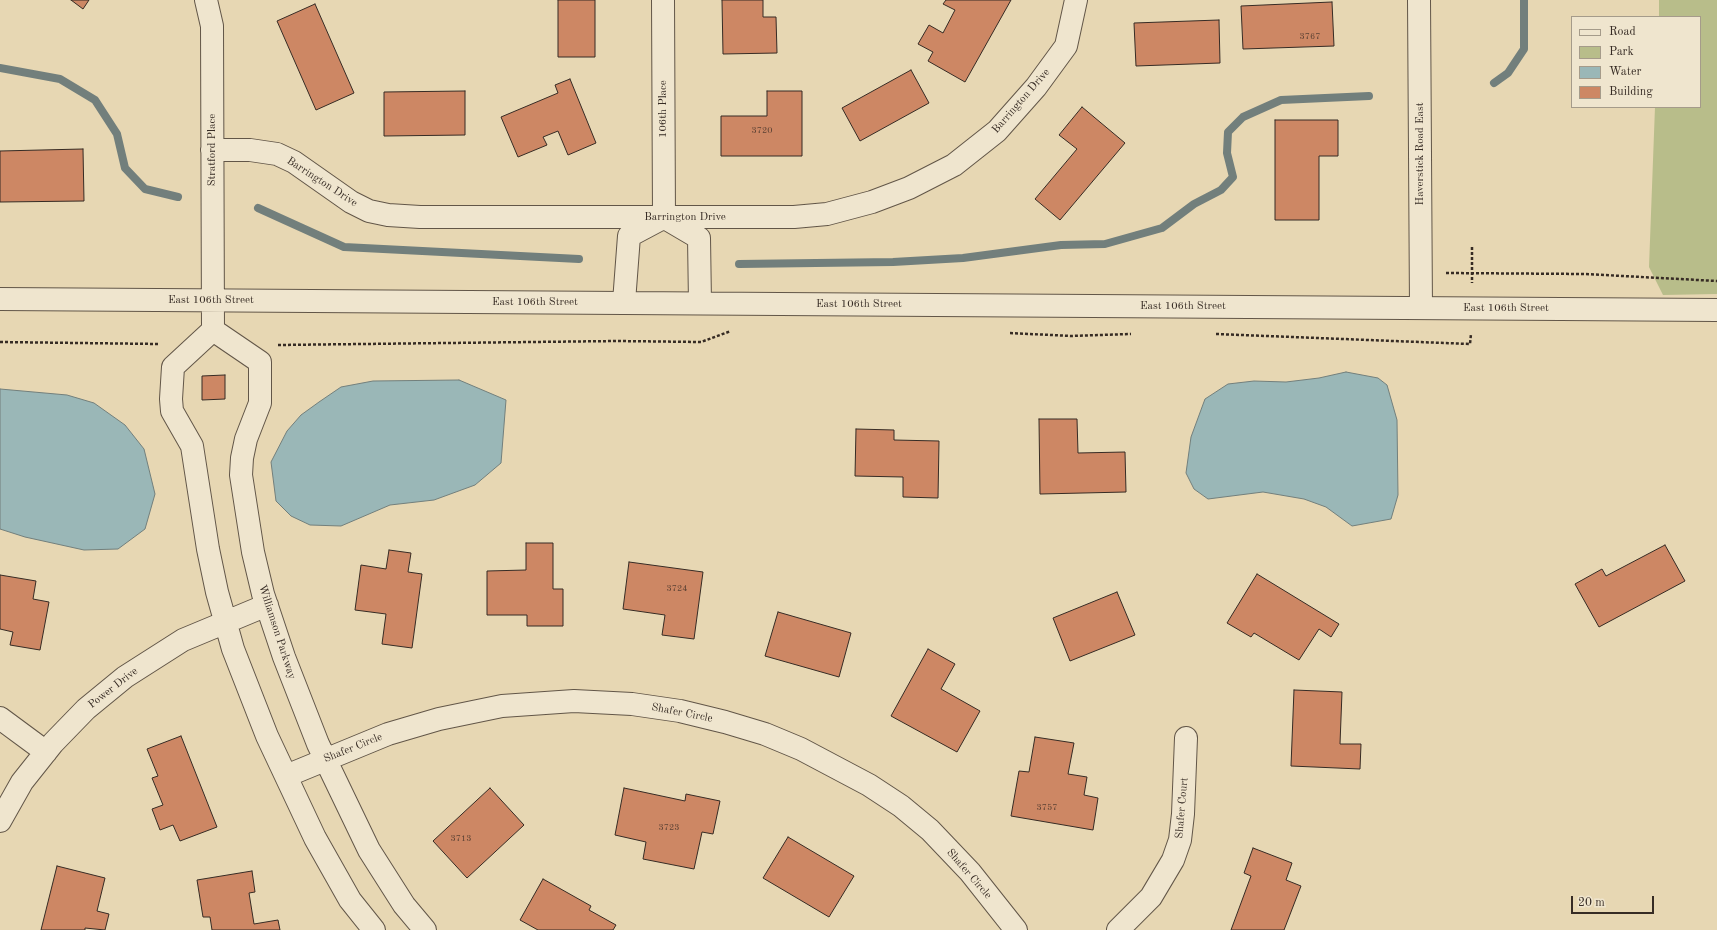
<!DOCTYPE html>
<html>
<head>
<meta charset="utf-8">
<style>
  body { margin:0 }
  #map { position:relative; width:1717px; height:930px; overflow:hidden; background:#e7d7b3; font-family:"Old Standard TT",serif }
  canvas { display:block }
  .legend { position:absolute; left:1571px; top:16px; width:130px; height:92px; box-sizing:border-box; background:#efe5ce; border:1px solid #a59b8a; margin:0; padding:5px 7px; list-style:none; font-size:12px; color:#362b24 }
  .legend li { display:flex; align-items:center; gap:8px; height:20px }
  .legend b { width:20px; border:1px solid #a59b8a }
  .scale { position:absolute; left:1571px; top:896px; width:83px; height:18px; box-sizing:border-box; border:2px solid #362b24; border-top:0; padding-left:5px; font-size:12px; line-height:14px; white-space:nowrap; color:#362b24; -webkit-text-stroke:3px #efe5ce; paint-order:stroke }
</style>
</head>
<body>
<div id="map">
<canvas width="1717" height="930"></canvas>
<ul class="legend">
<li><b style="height:5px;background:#efe5ce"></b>Road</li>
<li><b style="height:11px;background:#b8bd8a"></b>Park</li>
<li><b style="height:11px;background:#9ab7b7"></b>Water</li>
<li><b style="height:11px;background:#cd8764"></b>Building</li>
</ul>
<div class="scale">20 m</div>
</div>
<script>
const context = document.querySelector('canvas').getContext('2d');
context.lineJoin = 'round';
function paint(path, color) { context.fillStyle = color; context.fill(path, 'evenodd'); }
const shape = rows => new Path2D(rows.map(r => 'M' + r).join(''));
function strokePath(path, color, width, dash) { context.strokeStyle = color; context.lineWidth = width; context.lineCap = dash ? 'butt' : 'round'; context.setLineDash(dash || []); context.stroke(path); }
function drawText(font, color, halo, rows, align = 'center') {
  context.font = font + ' "Old Standard TT",serif'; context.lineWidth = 3; context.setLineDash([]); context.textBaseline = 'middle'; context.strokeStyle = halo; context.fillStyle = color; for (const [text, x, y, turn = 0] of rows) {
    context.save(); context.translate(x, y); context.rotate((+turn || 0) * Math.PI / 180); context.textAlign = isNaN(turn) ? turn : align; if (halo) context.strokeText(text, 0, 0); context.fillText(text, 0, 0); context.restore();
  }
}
paint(shape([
  [1659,0,1717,0,1717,294,1663,295,1649,267,1655,107,1700,107,1700,17,1659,17]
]), '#b8bd8a');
const water = shape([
  [1346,372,1378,378,1387,385,1397,420,1398,495,1391,519,1352,526,1326,507,1304,499,1263,492,1208,499,1194,489,1186,473,1191,437,1205,399,1228,384,1254,381,1286,382,1319,378,1346,372],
  [459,380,506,400,501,463,475,485,434,500,390,505,341,526,310,525,291,516,276,501,271,462,287,431,301,415,319,402,341,387,373,381,459,380],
  [0,389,67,395,94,403,125,425,144,449,155,494,145,529,118,549,84,550,25,537,0,529,0,389]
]);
paint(water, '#9ab7b7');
strokePath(water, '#727f7c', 1);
strokePath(shape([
  [0,68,60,79,95,100,117,134,125,168,145,189,178,197],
  [1494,83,1508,73,1524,49,1524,0],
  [258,208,344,247,579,259],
  [739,264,893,262,963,258,1061,245,1105,244,1162,228,1194,204,1221,190,1233,177,1227,153,1228,132,1243,117,1281,100,1369,96]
]), '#727f7c', 8);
const building = shape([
  [71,0,89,0,83,9,71,0],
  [558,0,595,0,595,57,558,57,558,0],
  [722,0,763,0,763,17,776,17,777,53,723,54,722,0],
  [946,0,1011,0,965,82,928,61,933,52,918,44,929,25,943,33,955,10,943,4,946,0],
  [1332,2,1334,46,1243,49,1241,6,1332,2],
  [315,4,354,93,316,110,277,21,315,4],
  [1219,20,1220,63,1136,66,1134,23,1219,20],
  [911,70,929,103,860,141,842,108,911,70],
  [570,79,596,143,568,155,558,131,543,137,547,145,518,157,501,117,558,93,555,85,570,79],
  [465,91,465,135,384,136,384,92,465,91],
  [767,91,802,91,802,156,721,156,721,116,767,116,767,91],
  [1082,107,1125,143,1060,220,1035,199,1077,149,1059,135,1082,107],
  [1275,120,1338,120,1338,156,1319,156,1319,220,1275,220,1275,120],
  [83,149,84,201,0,202,0,151,83,149],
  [225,375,225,399,202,400,202,376,225,375],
  [1039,419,1077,419,1078,453,1125,452,1126,492,1040,494,1039,419],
  [856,429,894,430,894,440,939,441,938,498,903,497,903,477,855,476,856,429],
  [526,543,553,543,553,589,563,589,563,626,527,626,527,615,487,615,487,571,526,570,526,543],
  [1665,545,1685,581,1599,627,1575,584,1602,569,1606,576,1665,545],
  [389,550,411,553,408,572,422,574,412,648,382,644,386,614,355,610,361,565,386,569,389,550],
  [629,562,703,572,694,639,662,635,665,615,623,609,629,562],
  [1257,574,1339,624,1331,637,1319,629,1299,660,1254,633,1251,637,1227,623,1257,574],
  [0,575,36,581,33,599,49,602,40,650,10,645,13,632,0,629,0,575],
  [1117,592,1135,635,1070,661,1053,618,1117,592],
  [778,612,851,633,839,677,765,656,778,612],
  [928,649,955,664,941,689,980,711,957,752,891,716,928,649],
  [1294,690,1342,692,1340,744,1361,744,1360,769,1291,766,1294,690],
  [181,736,217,827,180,841,173,825,160,830,152,809,163,805,152,778,158,776,147,749,181,736],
  [1035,737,1074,743,1068,774,1087,777,1084,795,1098,798,1093,830,1011,816,1019,771,1029,772,1035,737],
  [490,788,524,825,467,878,433,841,490,788],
  [624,788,685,801,686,794,720,801,713,834,702,832,694,869,643,859,646,842,615,835,624,788],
  [788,837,854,876,829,917,763,878,788,837],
  [1253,848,1292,863,1286,880,1301,886,1284,930,1231,930,1251,876,1244,873,1253,848],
  [57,866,105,878,97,911,109,914,105,930,85,928,85,930,41,930,57,866],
  [252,871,255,892,249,893,254,924,278,920,280,930,212,930,210,917,203,917,197,880,252,871],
  [543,879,591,906,589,910,616,925,613,930,538,930,520,920,543,879]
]);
paint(building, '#cd8764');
strokePath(building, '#362b24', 1);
const minor = shape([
  [206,0,212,26,213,330,173,367,171,399,172,411,192,446,208,549,217,592,233,649,267,736,315,838,350,900,374,930],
  [663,0,664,217],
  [1419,0,1421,308],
  [212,150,250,150,277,154,294,162,351,202,369,211,388,215,420,217,794,217,827,214,872,202,909,188,954,165,997,131,1036,87,1066,46,1076,0],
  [665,218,699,238,700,303],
  [0,299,1717,310],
  [624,302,629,236,661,219],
  [213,330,260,362,260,403,246,439,242,458,241,475,253,552,263,594,284,657,318,744,369,850,404,905,425,930],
  [0,718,46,752],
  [286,776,388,734,439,719,502,706,574,701,632,704,680,711,725,722,765,734,801,749,869,785,901,806,930,830,970,872,1016,930],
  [0,821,22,782,53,743,86,709,125,677,183,640,267,605],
  [1118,930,1151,897,1173,860,1180,840,1183,814,1186,738]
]);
strokePath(minor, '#625648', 24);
strokePath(shape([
  [1472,247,1472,283],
  [1446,273,1585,274,1717,281],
  [1010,333,1071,336,1131,334],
  [1216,334,1470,344,1471,334],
  [0,342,159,344],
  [278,345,617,341,701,342,731,331]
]), '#362b24', 2.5, [3, 2]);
strokePath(minor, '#efe5ce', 22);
drawText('9px', '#5c4234', null, [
  ["3767",1310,37],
  ["3720",762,131],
  ["3724",677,589],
  ["3757",1047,808],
  ["3723",669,828],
  ["3713",461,839]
]);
drawText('11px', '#362b24', '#efe5ce', [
  ["Barrington Drive",1021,101,-49],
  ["106th Place",663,109,-90],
  ["Stratford Place",212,150,-90],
  ["Haverstick Road East",1420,154,-90],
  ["Barrington Drive",322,182,33],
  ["Barrington Drive",685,217],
  ["East 106th Street",211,300],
  ["East 106th Street",535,302],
  ["East 106th Street",859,304],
  ["East 106th Street",1183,306],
  ["East 106th Street",1506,308],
  ["Williamson Parkway",277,632,72],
  ["Power Drive",113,688,-38],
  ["Shafer Circle",682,713,11],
  ["Shafer Circle",353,748,-22],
  ["Shafer Court",1182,808,-85],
  ["Shafer Circle",969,874,49]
]);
</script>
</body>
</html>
